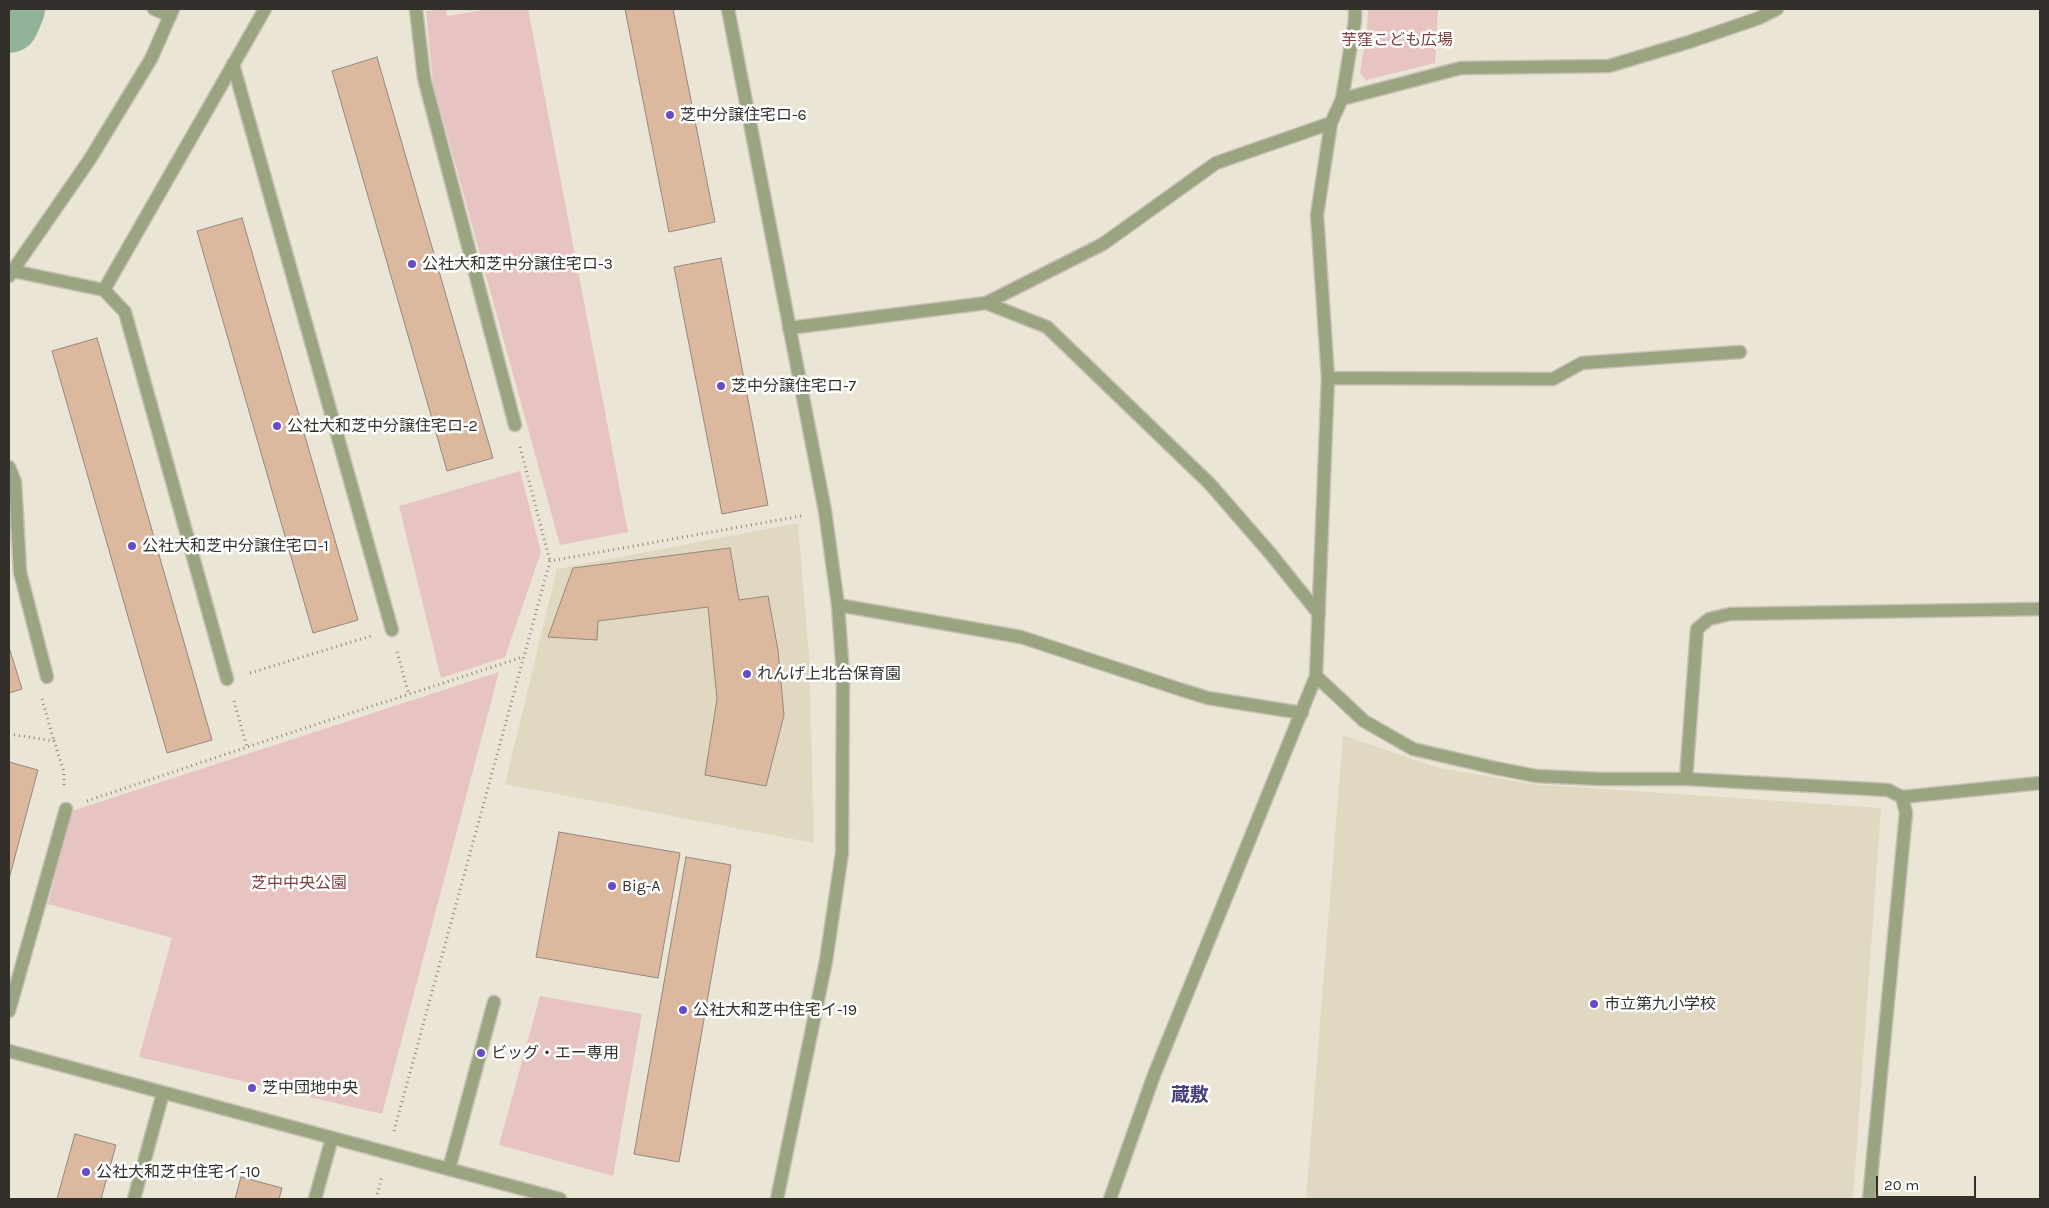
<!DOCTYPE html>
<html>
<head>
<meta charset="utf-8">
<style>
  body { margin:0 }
  #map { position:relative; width:2049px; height:1208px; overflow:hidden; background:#ebe5d6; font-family:Karla,sans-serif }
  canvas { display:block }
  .frame { position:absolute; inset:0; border:10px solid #33302b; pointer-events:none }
  .scale { position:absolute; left:1876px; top:1176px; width:100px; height:22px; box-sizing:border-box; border:2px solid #33302b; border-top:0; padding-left:6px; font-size:15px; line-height:18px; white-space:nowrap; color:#33302b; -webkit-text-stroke:4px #fff; paint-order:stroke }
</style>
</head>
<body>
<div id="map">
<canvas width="2049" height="1208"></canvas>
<div class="frame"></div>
<div class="scale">20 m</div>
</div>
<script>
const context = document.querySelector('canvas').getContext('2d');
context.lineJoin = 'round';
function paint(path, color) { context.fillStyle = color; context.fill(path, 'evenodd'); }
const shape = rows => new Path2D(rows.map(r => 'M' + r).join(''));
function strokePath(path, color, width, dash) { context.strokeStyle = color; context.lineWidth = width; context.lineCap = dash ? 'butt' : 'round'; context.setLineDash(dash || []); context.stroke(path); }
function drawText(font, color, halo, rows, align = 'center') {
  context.font = font + ' Karla,"Noto Sans JP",sans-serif'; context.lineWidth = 5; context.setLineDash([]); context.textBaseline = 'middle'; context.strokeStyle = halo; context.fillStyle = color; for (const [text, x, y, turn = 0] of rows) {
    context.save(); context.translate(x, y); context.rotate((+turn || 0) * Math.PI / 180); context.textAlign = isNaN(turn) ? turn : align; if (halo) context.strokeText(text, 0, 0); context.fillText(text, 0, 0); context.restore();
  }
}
paint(shape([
  [798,523,809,655,814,843,505,784,557,569],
  [1343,735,1435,767,1532,784,1881,808,1853,1199,1306,1199]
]), '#e1d8c2');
paint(shape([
  [446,9,447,16,489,9,528,9,628,532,560,545,433,83,426,11],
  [1368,9,1438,9,1435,63,1366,80,1360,73,1367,30],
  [520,471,541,552,505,657,441,678,399,506],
  [499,672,382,1114,139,1057,172,938,48,904,72,811],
  [540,996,642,1014,613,1176,499,1145]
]), '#e7c3c1');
strokePath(shape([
  [9,23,15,9]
]), '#91b498', 60);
const building = shape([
  [625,9,673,9,715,222,669,232,625,9],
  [377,57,493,458,447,471,332,71,377,57],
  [242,218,358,620,313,633,197,231,242,218],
  [721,258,768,505,722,514,674,267,721,258],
  [97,338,212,740,167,753,52,351,97,338],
  [730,548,739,600,768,596,778,650,784,715,766,786,705,775,717,699,708,607,598,621,597,640,548,637,573,568,730,548],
  [9,647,22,689,9,693,9,647],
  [9,762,38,770,9,879,9,762],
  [559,832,680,853,658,978,536,957,559,832],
  [686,857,731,865,679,1162,634,1154,686,857],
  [75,1134,116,1145,101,1199,57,1199,75,1134],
  [241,1177,282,1188,279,1199,235,1199,241,1177]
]);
paint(building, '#dcb89f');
strokePath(building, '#94877e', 1);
const service = shape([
  [416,9,424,78,515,425],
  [233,64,392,630],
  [13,271,104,290,265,9],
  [104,290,125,312,227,679],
  [986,303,1047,327,1210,484,1270,553,1319,614],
  [9,467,15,482,20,572,47,677],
  [1182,690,1208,698,1302,713],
  [1902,797,2040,783],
  [9,1011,66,809],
  [449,1169,494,1002],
  [134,1199,163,1093],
  [315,1199,332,1138]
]);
const minor = shape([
  [154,9,170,16],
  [1342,99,1461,68,1609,66,1689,42,1759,18,1777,9],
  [789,328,986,303,1103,244,1216,163,1331,123],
  [1328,378,1553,379,1582,363,1740,352],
  [838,605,1021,637,1182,690],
  [1316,676,1364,721,1413,749,1495,768,1536,776,1600,779,1686,779,1888,790,1902,797,1906,813,1869,1199],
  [1686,779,1697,629,1709,619,1730,614,2040,609],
  [1110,1199,1154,1075,1316,676,1328,378,1317,215,1331,123,1342,99,1355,20,1355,9]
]);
const tertiary = shape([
  [728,9,825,511,838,605,843,675,842,853,826,961,777,1199],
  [9,276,90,159,151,59,173,9],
  [9,1051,560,1199]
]);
strokePath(service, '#c6c1b4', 15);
strokePath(minor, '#c6c1b4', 15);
strokePath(tertiary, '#c6c1b4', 15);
strokePath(shape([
  [520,447,550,561],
  [397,652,409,695],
  [250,673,371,636],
  [42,699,54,741],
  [234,701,247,747],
  [9,734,54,741,64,772,64,785],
  [87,801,247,747,523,657],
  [394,1131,550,561,801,516],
  [376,1199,382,1176]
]), '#8c877d', 3, [1, 4]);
strokePath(service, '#9ba480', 12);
strokePath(minor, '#9ba480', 12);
strokePath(tertiary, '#9ba480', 12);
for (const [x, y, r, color] of [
  [670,115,5,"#674dc6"],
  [412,264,5,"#674dc6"],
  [721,386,5,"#674dc6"],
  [277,426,5,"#674dc6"],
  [132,546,5,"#674dc6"],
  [747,674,5,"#674dc6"],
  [612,886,5,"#674dc6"],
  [1594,1004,5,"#674dc6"],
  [683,1010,5,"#674dc6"],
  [481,1053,5,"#674dc6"],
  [252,1088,5,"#674dc6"],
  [86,1172,5,"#674dc6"]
]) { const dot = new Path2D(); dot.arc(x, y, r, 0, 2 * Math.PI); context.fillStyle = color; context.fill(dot); strokePath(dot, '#fff', 2); }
drawText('16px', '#7d403e', '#fff', [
  ["芋窪こども広場",1397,40],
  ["芝中中央公園",299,883]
]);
drawText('16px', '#33302b', '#fff', [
  ["芝中分譲住宅ロ-6",680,115],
  ["公社大和芝中分譲住宅ロ-3",422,264],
  ["芝中分譲住宅ロ-7",731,386],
  ["公社大和芝中分譲住宅ロ-2",287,426],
  ["公社大和芝中分譲住宅ロ-1",142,546],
  ["れんげ上北台保育園",757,674],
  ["Big-A",622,886],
  ["市立第九小学校",1604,1004],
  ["公社大和芝中住宅イ-19",693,1010],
  ["ビッグ・エー専用",491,1053],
  ["芝中団地中央",262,1088],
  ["公社大和芝中住宅イ-10",96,1172]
], 'left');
drawText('bold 19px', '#493f7c', '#fff', [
  ["蔵敷",1190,1096]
]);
</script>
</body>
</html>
